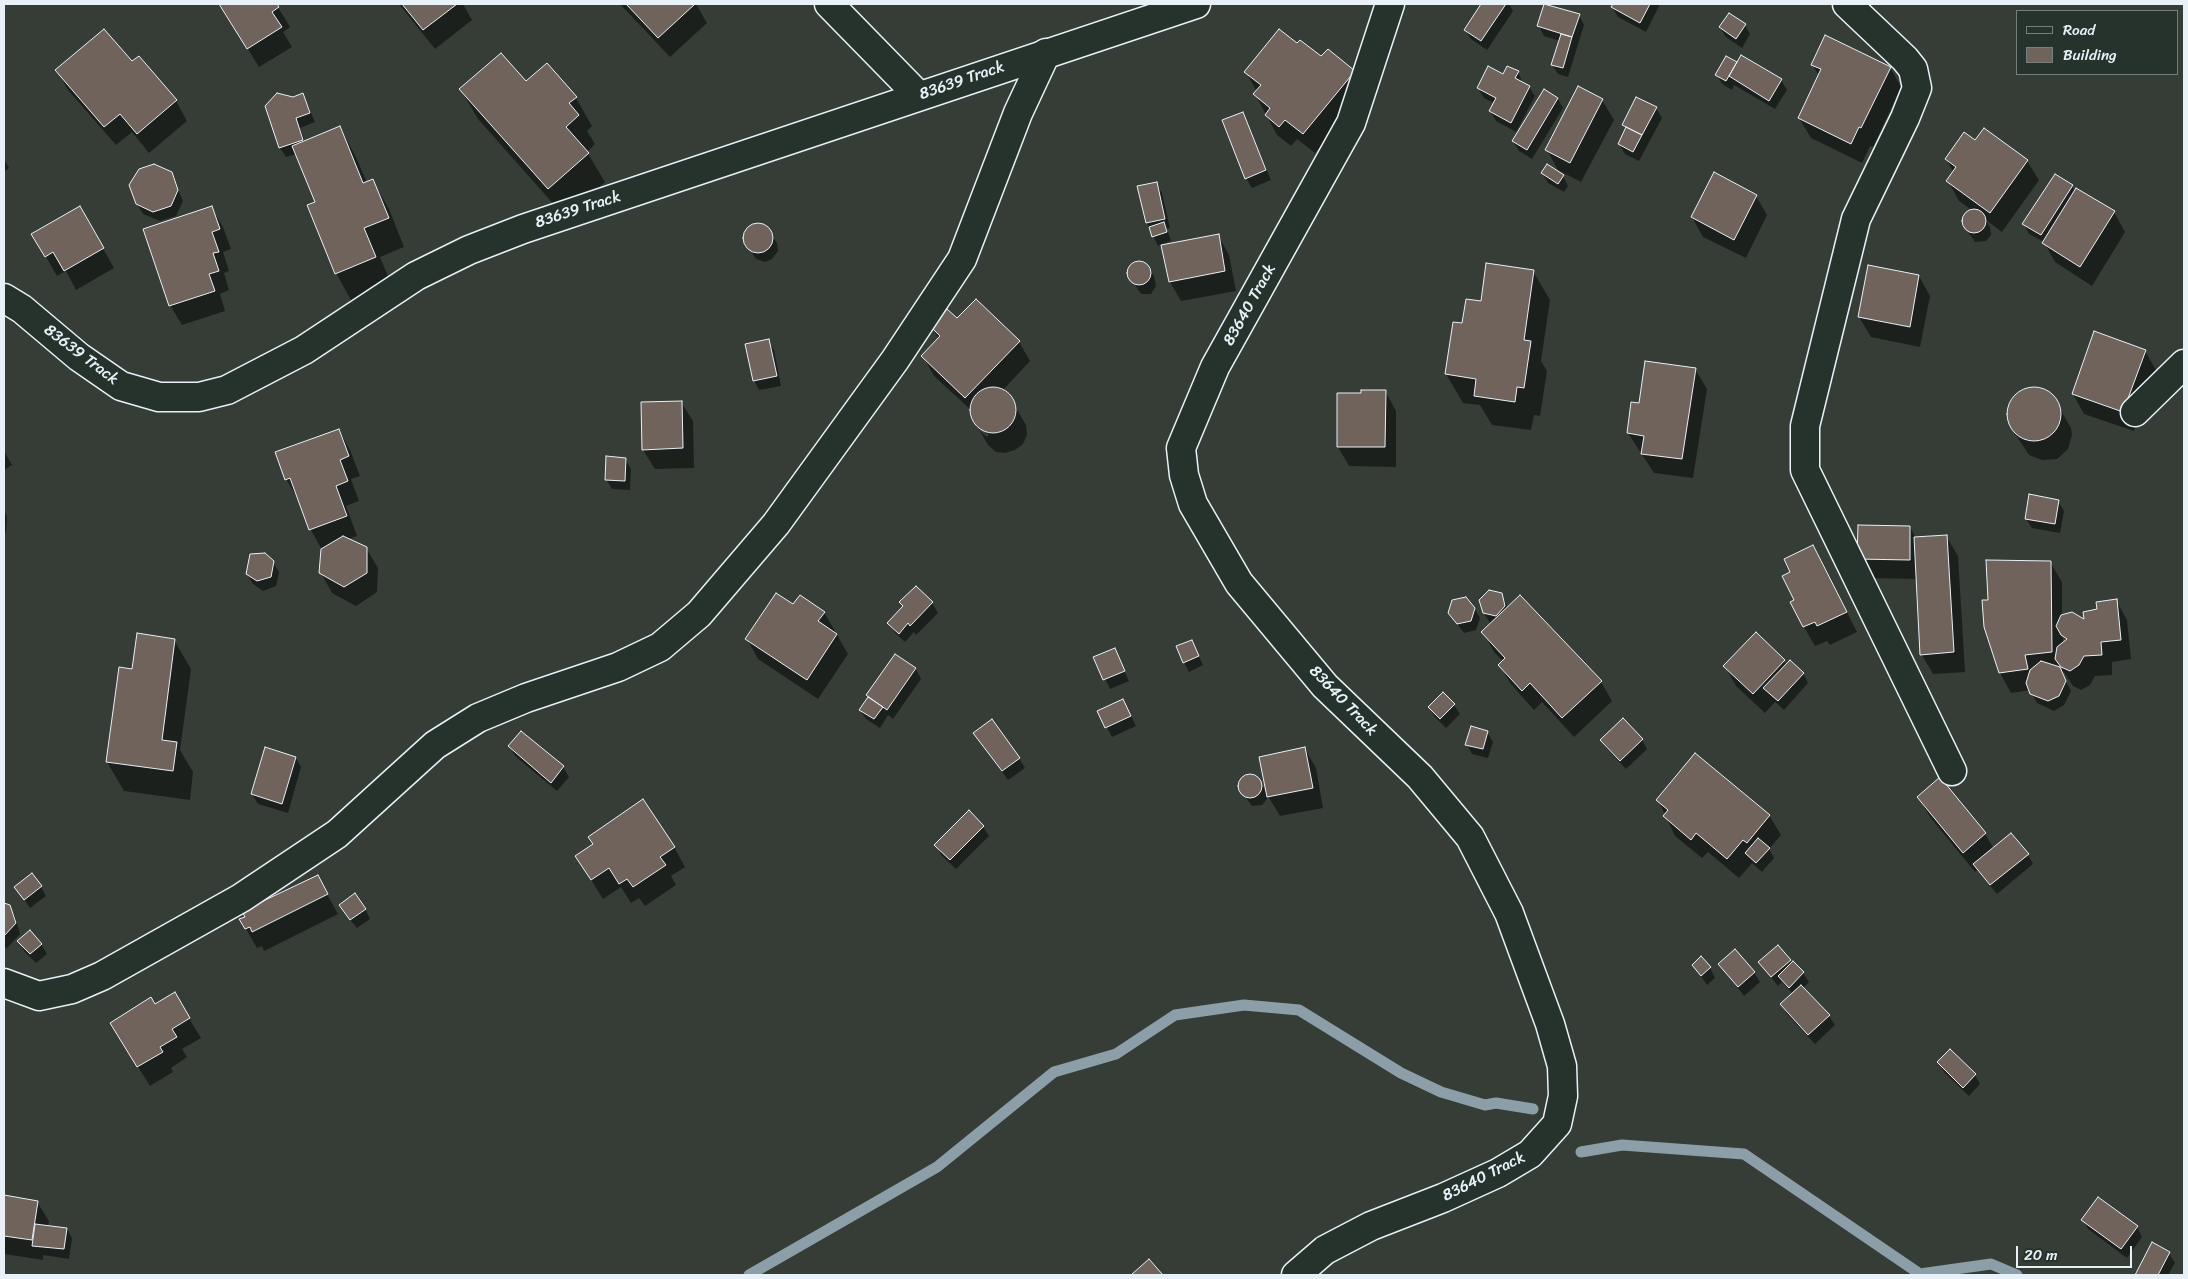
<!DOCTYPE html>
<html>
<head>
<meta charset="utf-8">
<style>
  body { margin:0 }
  #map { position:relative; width:2188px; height:1279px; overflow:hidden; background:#353d36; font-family:Sriracha,sans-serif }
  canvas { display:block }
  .frame { position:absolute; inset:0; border:5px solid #e8f1f8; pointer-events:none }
  .legend { position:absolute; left:2016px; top:10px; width:162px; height:65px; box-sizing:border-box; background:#26332d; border:1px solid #747f7e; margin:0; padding:6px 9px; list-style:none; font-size:15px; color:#e8f1f8 }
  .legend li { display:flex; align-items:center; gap:10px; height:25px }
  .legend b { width:25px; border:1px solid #747f7e }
  .scale { position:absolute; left:2016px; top:1246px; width:116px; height:22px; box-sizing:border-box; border:2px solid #e8f1f8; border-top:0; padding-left:6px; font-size:15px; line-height:18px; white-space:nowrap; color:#e8f1f8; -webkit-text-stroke:4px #26332d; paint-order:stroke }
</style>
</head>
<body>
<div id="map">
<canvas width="2188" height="1279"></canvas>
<div class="frame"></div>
<ul class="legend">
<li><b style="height:6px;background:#26332d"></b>Road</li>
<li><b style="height:14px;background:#6f635b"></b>Building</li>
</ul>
<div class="scale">20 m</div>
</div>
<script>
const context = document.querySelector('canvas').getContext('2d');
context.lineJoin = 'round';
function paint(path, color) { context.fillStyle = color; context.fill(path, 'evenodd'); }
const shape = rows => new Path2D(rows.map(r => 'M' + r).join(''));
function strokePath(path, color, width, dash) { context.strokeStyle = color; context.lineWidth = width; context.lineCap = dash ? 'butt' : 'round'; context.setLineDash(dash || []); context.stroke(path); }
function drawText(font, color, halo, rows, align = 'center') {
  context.font = font + ' Sriracha,sans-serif'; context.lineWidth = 4.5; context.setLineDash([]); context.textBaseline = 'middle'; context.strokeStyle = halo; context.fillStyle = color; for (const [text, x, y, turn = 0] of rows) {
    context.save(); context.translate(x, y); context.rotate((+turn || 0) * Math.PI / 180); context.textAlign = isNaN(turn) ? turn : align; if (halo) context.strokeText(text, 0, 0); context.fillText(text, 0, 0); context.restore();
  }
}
paint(shape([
  [220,4,276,4,290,27,283,32,292,47,259,67],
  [399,4,463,4,472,20,435,49],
  [620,4,696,4,707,23,670,57],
  [1482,4,1509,4,1513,11,1487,50,1471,39,1465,30],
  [1614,4,1660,4,1646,32,1618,17,1612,7],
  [1579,15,1584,25,1568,77,1558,74,1552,65,1560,41,1544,36,1539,26],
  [1745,25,1750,34,1742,48,1726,37,1720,28],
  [1297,45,1322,58,1354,72,1365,92,1315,153,1297,139,1291,146,1277,135,1255,94,1257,92,1246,72],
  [139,57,176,101,187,121,149,153,132,132,116,145,68,90,57,70,132,63],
  [1727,58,1737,64,1781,80,1787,90,1775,109,1734,85,1732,90,1722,84,1717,75],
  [1812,64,1890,67,1901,87,1873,147,1870,146,1862,163,1811,138,1799,118,1819,76],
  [1518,72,1523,83,1529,87,1535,96,1516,132,1496,121,1490,111,1494,103,1484,98,1478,88,1503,76],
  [526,83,576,98,592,126,587,131,595,144,587,152,605,182,565,217,478,119,461,90],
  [303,95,315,122,300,128,305,142,340,128,356,157,367,183,372,180,389,209,404,247,380,257,392,286,352,302,336,273,317,203,297,154,286,157,280,148,266,106],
  [1558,99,1563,108,1532,159,1519,151,1513,141],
  [1602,100,1614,120,1581,182,1558,170,1547,150],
  [1656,108,1662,118,1639,161,1625,154,1619,144,1626,130,1623,125],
  [1242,113,1271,180,1252,188,1246,178],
  [1976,142,2027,161,2039,180,2002,232,1986,220,1990,227,1991,235,1986,241,1975,242,1964,226,1963,218,1968,212,1973,211,1959,201,1948,181,1954,173,1946,159],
  [4,159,9,168,4,172],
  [171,173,183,201,176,216,160,221,143,214,137,204],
  [1542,173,1563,176,1568,186,1564,192,1548,183],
  [1156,183,1162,193,1170,228,1167,229,1171,241,1163,244,1164,246,1218,235,1229,255,1236,291,1181,301,1170,282,1162,244,1158,246,1147,223,1139,187],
  [2072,186,2075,192,2114,212,2125,232,2092,286,2055,262,2044,242,2029,234,2024,224],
  [1756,196,1767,215,1746,258,1703,237,1692,217],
  [80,208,114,268,76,290,66,271,57,276,33,234],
  [212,208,223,227,231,249,223,252,229,271,224,273,229,290,220,294,225,311,182,325,170,305],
  [757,224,765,226,777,243,778,251,772,259,765,262,756,259,745,242,745,234,749,227],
  [1134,263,1144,263,1148,266,1154,276,1156,286,1151,294,1141,294,1129,276,1130,266],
  [1533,271,1550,300,1541,361,1547,371,1540,416,1534,415,1531,430,1492,425,1480,405,1463,403,1446,374,1463,324,1482,302],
  [1919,276,1930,296,1920,347,1871,337,1859,317],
  [957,320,1019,342,1030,361,1003,390,1009,396,1026,425,1027,435,1023,444,1015,450,1005,453,996,452,988,445,971,416,971,410,934,376,923,356,939,339,932,327],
  [980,428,989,435,987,437,980,431],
  [768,341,774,350,781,386,759,390,754,380],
  [2145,351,2156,370,2134,431,2084,414,2073,394],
  [1695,369,1707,389,1693,478,1654,473,1628,433,1640,404],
  [2031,389,2038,389,2052,395,2071,428,2072,435,2068,449,2057,459,2042,460,2029,455,2012,429,2008,414,2013,400,2024,390],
  [1385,391,1396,411,1396,467,1349,466,1338,447,1362,394],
  [681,402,693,421,694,468,655,469,643,450],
  [339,430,350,450,360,476,351,479,359,501,346,506,357,536,348,539,366,548,378,568,377,592,356,606,332,593,321,573,322,550,311,530,299,498,298,499,286,479],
  [4,451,12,465,4,470],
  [625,459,631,469,630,490,612,489,606,479],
  [2058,501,2064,511,2060,533,2032,528,2026,519],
  [4,509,7,517,6,532,4,536],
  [1910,527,1916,538,1946,536,1958,556,1965,672,1933,674,1922,655,1918,579,1870,578,1859,559],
  [1813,546,1857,632,1830,645,1827,641,1815,646,1804,627,1796,601,1792,573],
  [273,562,279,572,276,586,263,591,253,584,247,574],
  [2050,562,2062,582,2062,616,2085,621,2098,610,2116,600,2127,620,2131,659,2112,662,2112,675,2095,676,2090,685,2081,690,2073,686,2064,672,2062,673,2071,691,2064,705,2054,711,2037,703,2030,690,2011,693,2000,673,1989,601],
  [2063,635,2066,641,2063,644],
  [916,588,932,603,938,613,916,635,914,632,905,642,895,633,889,623,904,607],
  [1501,594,1508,608,1601,682,1612,701,1574,737,1542,702,1534,710,1511,684,1499,665,1503,661,1494,652,1483,632,1493,623,1490,623,1484,613],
  [793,606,824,612,848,654,818,699,758,659,747,639],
  [1474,608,1480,618,1476,630,1464,633,1449,613],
  [1756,634,1787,665,1803,673,1808,683,1784,710,1775,702,1765,713,1736,686,1725,666],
  [174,640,191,669,180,750,193,772,190,800,124,791,107,762,133,670],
  [1192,641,1203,665,1189,672,1184,662],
  [1114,649,1129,681,1110,689,1095,657],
  [896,656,916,669,921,679,893,719,888,715,880,728,866,719,860,710,869,698,868,695],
  [1443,694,1454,705,1460,714,1446,728,1435,717,1429,707],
  [1128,710,1136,726,1112,737,1099,712],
  [522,732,563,767,569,777,557,791,515,756,509,746],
  [1487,732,1493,742,1488,758,1472,754,1467,745],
  [1601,740,1642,740,1647,749,1626,769,1607,749],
  [981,742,1019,758,1025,768,1008,780],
  [1305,749,1316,768,1323,808,1280,816,1268,796],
  [296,758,301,767,288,813,258,804,252,794],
  [1254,776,1260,782,1266,792,1267,799,1262,805,1252,806,1241,791,1240,782,1243,778],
  [1940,779,1985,834,1994,849,2028,855,2033,864,1997,894,1977,870,1975,872,1930,817,1918,797],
  [1658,800,1769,815,1781,835,1769,849,1774,858,1762,872,1752,863,1739,878,1708,852,1702,858,1675,836],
  [983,827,989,836,956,869,941,855,936,845],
  [674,847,685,867,671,876,676,885,645,906,639,898,631,903,621,887,603,899,577,857],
  [317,876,338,914,264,951,262,946,257,948,241,920],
  [16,887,41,887,46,896,30,908],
  [4,905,9,906,15,916,20,934,7,948,4,947],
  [365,909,370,919,357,928,346,915],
  [19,941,41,944,47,954,36,963,24,951],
  [1790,961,1803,973,1809,982,1803,988,1829,1016,1835,1025,1815,1044,1787,1014,1782,1004,1793,994,1782,982,1778,986,1760,962],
  [1720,964,1754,972,1760,982,1744,996],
  [1693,965,1710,968,1715,978,1707,985],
  [174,994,201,1038,182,1049,187,1057,171,1068,173,1072,150,1086,123,1043,155,1005],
  [1939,1063,1975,1075,1980,1084,1969,1096,1944,1072],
  [4,1196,37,1202,49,1221,48,1227,67,1229,72,1238,69,1259,43,1255,43,1260,4,1254],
  [2083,1220,2137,1227,2142,1237,2127,1258,2088,1229],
  [2152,1244,2169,1253,2175,1263,2168,1275,2136,1275]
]), '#0007');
strokePath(shape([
  [1581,1152,1622,1145,1744,1154,1920,1274,1991,1264,2017,1275],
  [749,1275,937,1167,1054,1072,1116,1054,1175,1015,1244,1005,1299,1010,1401,1073,1441,1092,1485,1105,1496,1103,1533,1109]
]), '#8c9fa8', 11);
const building = shape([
  [219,4,277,4,279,7,272,12,282,27,247,49,219,4],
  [402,4,457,4,423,30,402,4],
  [626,4,695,4,658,38,626,4],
  [1481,4,1506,4,1481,41,1464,30,1481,4],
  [1544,4,1580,14,1572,37,1537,26,1544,4],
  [1613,4,1650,4,1640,23,1611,7,1613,4],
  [1729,13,1746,24,1736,39,1719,27,1729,13],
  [104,29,132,61,139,56,177,100,137,134,120,114,104,127,55,70,104,29],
  [1279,29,1297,43,1300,40,1321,56,1328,49,1355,71,1303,134,1285,120,1279,127,1265,115,1270,108,1253,94,1261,85,1244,72,1279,29],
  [1561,34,1572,37,1563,68,1551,65,1561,34],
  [1825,35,1891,67,1861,128,1859,127,1851,144,1798,118,1821,69,1811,65,1825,35],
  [501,53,526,81,547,63,577,97,569,103,579,115,566,127,589,153,548,189,459,89,501,53],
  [1741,55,1782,79,1769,101,1729,76,1741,55],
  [1726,56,1737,62,1726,81,1715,75,1726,56],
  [1488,66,1503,74,1507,66,1519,71,1515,78,1530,86,1511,123,1489,111,1496,98,1477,88,1488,66],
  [1578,86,1603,99,1570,163,1545,150,1578,86],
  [1544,89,1558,98,1527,150,1512,141,1544,89],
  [277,93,293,97,303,93,310,113,296,118,303,140,279,148,265,106,277,93],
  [1636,97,1657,107,1642,135,1622,125,1636,97],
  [1243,112,1266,170,1245,179,1222,120,1243,112],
  [340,126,363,183,373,179,389,218,364,228,376,257,335,274,307,205,315,202,292,146,340,126],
  [1626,127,1642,135,1633,152,1618,144,1626,127],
  [1984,128,2028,160,1990,213,1946,181,1956,167,1945,159,1964,132,1975,140,1984,128],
  [154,164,172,172,178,190,171,206,153,212,136,204,129,185,139,169,154,164],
  [1547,164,1564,175,1558,184,1541,173,1547,164],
  [1714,172,1757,195,1734,240,1691,217,1714,172],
  [2055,174,2073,185,2041,235,2022,224,2055,174],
  [1157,182,1165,219,1146,223,1137,186,1157,182],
  [2076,188,2115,211,2080,267,2042,243,2076,188],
  [80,206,104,248,64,271,53,252,45,257,31,234,80,206],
  [212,206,220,229,212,232,219,252,213,253,219,271,209,274,215,291,169,306,143,229,212,206],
  '1962 221a12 12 0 1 1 24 0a12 12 0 1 1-24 0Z',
  [1164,222,1167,232,1152,237,1149,227,1164,222],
  '743 238a15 15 0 1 1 30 0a15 15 0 1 1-30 0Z',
  [1219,234,1225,271,1169,282,1161,245,1219,234],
  '1127 273a12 12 0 1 1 24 0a12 12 0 1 1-24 0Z',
  [1486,263,1534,270,1524,340,1531,341,1524,388,1517,387,1515,402,1474,396,1476,379,1445,374,1453,322,1462,323,1466,299,1481,301,1486,263],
  [1868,265,1919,275,1910,327,1858,317,1868,265],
  [976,299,1020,341,965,398,921,356,940,336,931,327,947,309,957,318,976,299],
  [2094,331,2146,350,2123,412,2072,394,2094,331],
  [769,339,777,376,753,381,745,344,769,339],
  [1645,361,1696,368,1682,459,1641,454,1644,436,1627,433,1631,402,1639,403,1645,361],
  '970 410a23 23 0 1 1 46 0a23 23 0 1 1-46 0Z',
  '2007 414a27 27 0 1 1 54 0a27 27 0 1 1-54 0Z',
  [1361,390,1386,390,1385,447,1337,447,1337,393,1361,393,1361,390],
  [682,401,683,448,642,450,641,402,682,401],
  [339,429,349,456,340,460,348,481,336,486,347,516,309,530,290,478,285,480,275,452,339,429],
  [606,456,626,458,625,481,605,480,606,456],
  [2029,494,2059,500,2055,524,2025,519,2029,494],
  [1858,525,1910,526,1910,560,1857,559,1858,525],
  [1947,535,1954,652,1920,655,1914,537,1947,535],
  [343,536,367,547,367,573,344,587,319,573,321,549,343,536],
  [1813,545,1847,612,1817,626,1815,622,1803,627,1790,602,1794,600,1782,576,1790,572,1784,559,1813,545],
  [265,553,274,561,271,577,257,581,246,574,250,554,265,553],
  [1986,560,2051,561,2052,652,2025,655,2028,669,1999,673,1984,627,1982,600,1988,600,1986,560],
  [916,586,933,602,910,626,908,623,899,634,887,623,903,606,899,602,916,586],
  [1489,590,1502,593,1505,606,1496,616,1483,613,1479,600,1489,590],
  [776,593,793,604,800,595,825,612,818,621,837,634,807,680,745,639,776,593],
  [1520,595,1602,681,1562,718,1530,683,1522,691,1498,665,1505,658,1481,632,1520,595],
  [1466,597,1475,608,1471,621,1457,624,1448,613,1452,600,1466,597],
  [2117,599,2121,640,2101,642,2102,655,2084,656,2079,665,2070,671,2061,667,2055,659,2057,647,2067,639,2061,635,2056,626,2061,615,2072,612,2084,619,2083,612,2097,609,2096,602,2117,599],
  [1756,632,1785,660,1753,694,1723,666,1756,632],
  [137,633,175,639,162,740,177,742,173,771,106,762,119,667,132,669,137,633],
  [1192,640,1199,656,1183,663,1176,646,1192,640],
  [1115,648,1125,671,1103,680,1093,657,1115,648],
  [895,654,916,668,887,710,866,695,895,654],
  [1790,660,1804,673,1778,701,1763,688,1790,660],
  [2041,661,2060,667,2066,681,2059,696,2048,701,2030,694,2026,683,2030,670,2041,661],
  [1443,692,1455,704,1440,719,1428,707,1443,692],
  [868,697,883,707,874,719,859,710,868,697],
  [1123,699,1131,716,1105,728,1097,711,1123,699],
  [1623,718,1643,739,1620,761,1600,740,1623,718],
  [992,719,1020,758,1002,771,973,733,992,719],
  [1471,726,1488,731,1483,749,1465,745,1471,726],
  [521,731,564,766,551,783,508,746,521,731],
  [265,747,296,757,282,804,251,794,265,747],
  [1305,747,1313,788,1267,797,1259,757,1305,747],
  [1695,753,1770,815,1747,843,1743,840,1727,859,1696,833,1691,840,1663,816,1668,810,1656,800,1695,753],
  '1238 786a12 12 0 1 1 24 0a12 12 0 1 1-24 0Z',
  [1940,777,1986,833,1963,853,1917,797,1940,777],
  [643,799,675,847,660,857,666,865,633,887,627,879,619,884,609,868,591,880,575,856,593,844,588,837,643,799],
  [969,810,984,826,950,860,934,845,969,810],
  [2011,833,2029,854,1990,885,1973,864,2011,833],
  [1758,838,1770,848,1756,863,1745,853,1758,838],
  [32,873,42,886,24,900,14,887,32,873],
  [318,875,328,894,252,932,250,927,245,929,239,919,245,917,242,911,318,875],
  [355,893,366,909,350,920,339,905,355,893],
  [4,903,10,905,16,923,4,936,4,903],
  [30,930,42,944,30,954,17,941,30,930],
  [1778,945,1791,960,1771,977,1758,962,1778,945],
  [1735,949,1755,972,1738,987,1718,964,1735,949],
  [1701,956,1711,967,1701,976,1692,965,1701,956],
  [1793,961,1804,972,1789,988,1778,976,1793,961],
  [1801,985,1830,1015,1808,1035,1780,1004,1801,985],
  [175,992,190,1018,172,1029,177,1037,160,1047,163,1052,137,1067,110,1023,151,997,155,1004,175,992],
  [1950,1049,1976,1074,1963,1088,1937,1062,1950,1049],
  [4,1195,38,1201,32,1240,4,1236,4,1195],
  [2098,1197,2138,1226,2121,1249,2081,1220,2098,1197],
  [35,1224,67,1228,64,1249,32,1246,35,1224],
  [2152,1242,2170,1252,2158,1275,2135,1275,2152,1242],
  [1149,1259,1163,1275,1131,1275,1149,1259]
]);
paint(building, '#6f635b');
strokePath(building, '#e8f1f8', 1);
const street = shape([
  [829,4,919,96],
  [1847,4,1905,59,1913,69,1917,88,1905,118,1856,219,1805,426,1805,470,1952,771],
  [2135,412,2184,364],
  [4,983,39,996,72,989,102,976,241,898,337,834,435,745,478,718,526,698,618,667,660,647,699,614,776,524,895,360,962,259,1018,113,1046,53],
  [1296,1275,1325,1250,1371,1226,1443,1198,1498,1173,1530,1154,1557,1124,1563,1096,1562,1066,1550,1024,1509,913,1470,837,1420,777,1325,686,1239,583,1193,504,1184,475,1181,448,1215,367,1351,123,1390,4]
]);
const secondary = shape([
  [4,298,22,309,79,357,121,386,159,397,199,397,227,390,304,350,416,276,469,250,523,229,1196,4]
]);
strokePath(street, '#e8f1f8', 31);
strokePath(secondary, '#e8f1f8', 31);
strokePath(street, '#26332d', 28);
strokePath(secondary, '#26332d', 28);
drawText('16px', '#e8f1f8', '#26332d', [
  ["83639 Track",962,81,-19],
  ["83639 Track",578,210,-18],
  ["83640 Track",1250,305,-61],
  ["83639 Track",81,355,37],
  ["83640 Track",1343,701,46],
  ["83640 Track",1484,1177,-27]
]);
</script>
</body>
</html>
